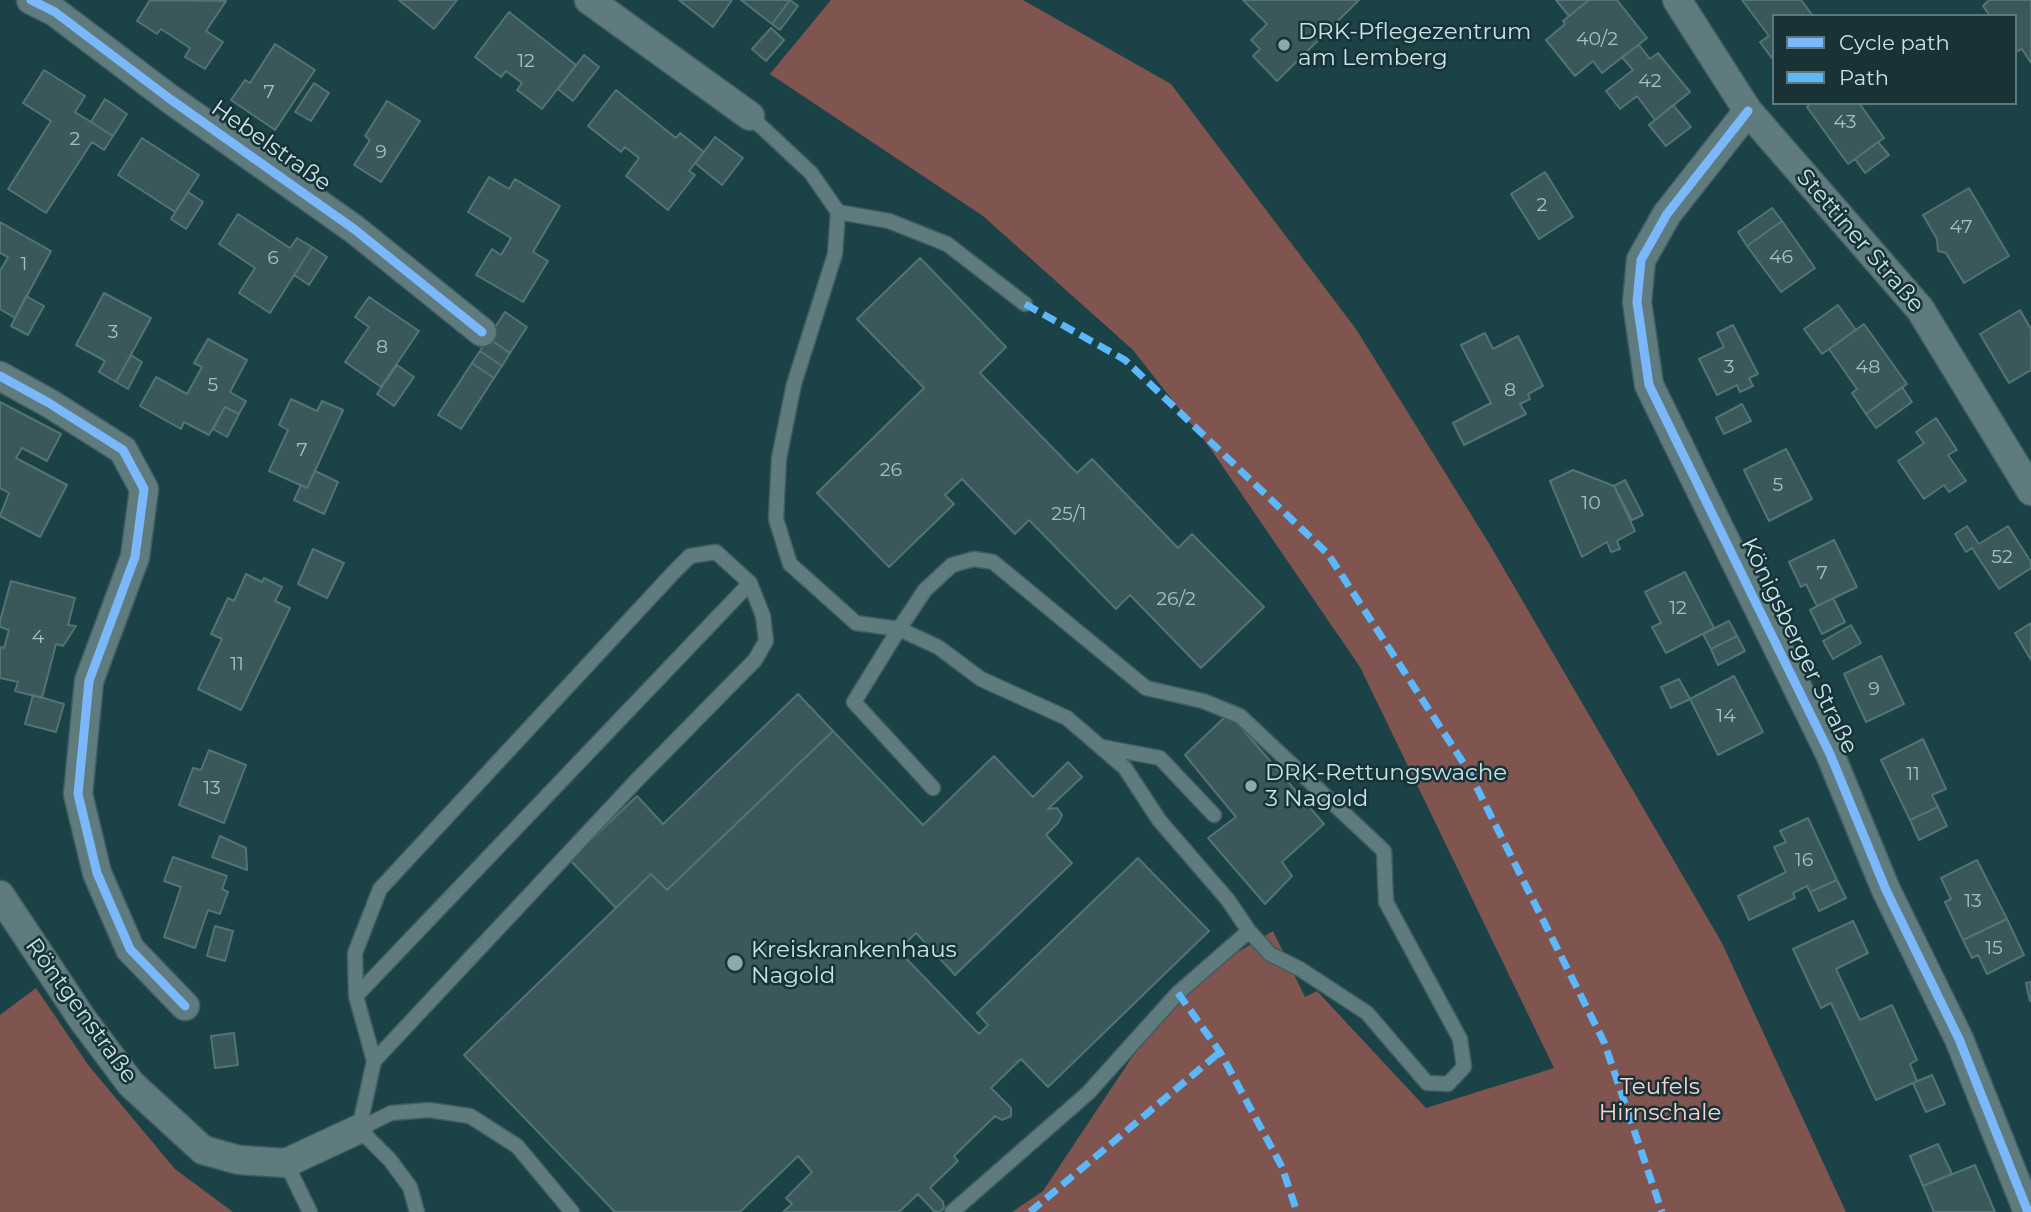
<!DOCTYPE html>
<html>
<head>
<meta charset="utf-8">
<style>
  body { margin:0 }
  #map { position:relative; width:2031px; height:1212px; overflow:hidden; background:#1a4247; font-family:Montserrat,sans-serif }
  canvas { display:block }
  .legend { position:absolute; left:1772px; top:14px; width:245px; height:91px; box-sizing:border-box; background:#183236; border:2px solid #5d797e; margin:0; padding:9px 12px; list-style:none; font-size:21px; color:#c5e4e9 }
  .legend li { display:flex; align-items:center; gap:14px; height:35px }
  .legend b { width:35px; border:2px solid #5d797e }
</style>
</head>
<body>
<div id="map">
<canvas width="2031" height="1212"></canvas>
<ul class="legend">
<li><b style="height:9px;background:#7ab7fb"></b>Cycle path</li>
<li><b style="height:9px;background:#5cb8fa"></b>Path</li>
</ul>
</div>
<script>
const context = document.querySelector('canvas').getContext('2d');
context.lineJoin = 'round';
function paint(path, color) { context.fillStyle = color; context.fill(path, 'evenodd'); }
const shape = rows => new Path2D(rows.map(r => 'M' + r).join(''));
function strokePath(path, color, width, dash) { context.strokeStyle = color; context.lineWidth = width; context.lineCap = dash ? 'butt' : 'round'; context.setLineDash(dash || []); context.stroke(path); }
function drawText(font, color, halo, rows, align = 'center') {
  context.font = font + ' Montserrat,sans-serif'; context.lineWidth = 5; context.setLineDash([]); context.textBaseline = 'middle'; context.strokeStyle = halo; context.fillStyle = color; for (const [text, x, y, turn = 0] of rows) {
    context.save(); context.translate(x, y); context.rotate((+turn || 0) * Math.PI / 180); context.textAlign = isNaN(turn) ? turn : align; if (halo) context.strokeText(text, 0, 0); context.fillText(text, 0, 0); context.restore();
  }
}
paint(shape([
  [831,0,1023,0,1171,84,1356,329,1490,545,1722,943,1846,1212,1012,1212,1043,1191,1178,988,1273,931,1305,997,1317,991,1426,1108,1554,1068,1360,667,1210,448,1133,350,983,216,770,74],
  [36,988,89,1066,175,1169,233,1212,0,1212,0,1015]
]), '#80544f');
const building = shape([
  [150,0,226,1,206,31,223,42,205,69,185,57,190,48,161,29,157,34,137,21,150,0],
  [399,0,457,0,434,29,399,0],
  [679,0,732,0,713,27,679,0],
  [741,0,790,0,772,24,741,0],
  [790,0,798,6,780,30,772,24,790,0],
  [1243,0,1359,0,1277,81,1253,56,1260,49,1251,40,1267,24,1243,0],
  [1556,0,1589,0,1569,16,1556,0],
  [1589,0,1617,0,1647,38,1602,73,1593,61,1575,76,1546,40,1565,24,1563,21,1589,0],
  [1742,0,1801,0,1813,16,1774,16,1774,61,1760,42,1769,36,1742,0],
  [1989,0,2031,0,2031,63,2022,49,2015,52,2015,16,1990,16,1983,6,1989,0],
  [509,12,576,65,542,109,517,90,522,83,506,71,501,77,475,57,509,12],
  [771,28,784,40,766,61,752,49,771,28],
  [275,44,315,70,275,130,231,100,245,80,250,83,275,44],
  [1639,45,1650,59,1658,53,1690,92,1655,120,1637,96,1620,109,1606,91,1633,70,1622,57,1639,45],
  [584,55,599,67,573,101,558,89,584,55],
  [44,70,85,96,75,112,113,136,104,150,92,142,46,213,8,189,51,121,23,103,44,70],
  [314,83,329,93,311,121,295,112,314,83],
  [616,90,676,138,680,133,704,152,689,171,695,175,668,210,626,176,639,158,625,147,621,152,588,126,616,90],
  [105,99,127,114,113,136,91,122,105,99],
  [387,101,420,121,381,182,354,165,370,140,365,136,387,101],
  [1811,103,1859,103,1884,138,1848,164,1807,107,1811,103],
  [1673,105,1691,127,1666,146,1649,125,1673,105],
  [715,137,743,158,722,185,695,163,715,137],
  [142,138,199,175,175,212,118,175,142,138],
  [1878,142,1889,155,1865,173,1855,159,1878,142],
  [1545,172,1573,217,1539,239,1511,194,1545,172],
  [489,177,509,189,515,179,560,206,533,252,548,261,523,302,476,275,492,249,501,255,511,238,468,212,489,177],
  [1969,188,2009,256,1964,283,1946,253,1938,251,1937,239,1923,215,1969,188],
  [188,192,203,202,186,229,171,219,188,192],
  [1772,208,1782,221,1747,246,1738,232,1772,208],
  [238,214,290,248,297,238,312,247,270,313,239,293,255,268,219,244,238,214],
  [1782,221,1815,268,1781,292,1747,246,1782,221],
  [0,222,51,251,15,318,0,309,0,271,8,257,0,253,0,222],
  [312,247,327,257,309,285,294,275,312,247],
  [920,258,1006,347,980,373,1077,473,1092,459,1178,548,1192,534,1264,607,1201,668,1130,595,1116,609,1029,520,1015,534,962,479,945,495,954,504,889,567,817,493,924,388,857,319,920,258],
  [104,293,151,318,116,382,99,372,105,361,76,345,104,293],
  [26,296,44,306,28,335,11,326,26,296],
  [369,297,419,331,381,387,345,362,369,327,355,317,369,297],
  [1838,305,1856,330,1822,354,1804,329,1838,305],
  [2020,310,2031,329,2031,370,2009,383,1980,334,2020,310],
  [505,312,527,327,510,353,488,338,505,312],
  [1864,324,1907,384,1866,414,1852,393,1857,389,1829,349,1864,324],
  [1733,325,1758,374,1749,378,1753,386,1740,392,1737,385,1717,395,1699,359,1724,347,1717,333,1733,325],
  [1485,333,1493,349,1518,336,1543,386,1528,394,1530,399,1520,404,1526,414,1464,445,1453,423,1491,403,1461,345,1485,333],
  [488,338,510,353,502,366,480,351,488,338],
  [208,339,247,360,230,392,246,401,239,414,225,407,209,435,184,422,181,429,140,406,156,377,187,394,202,367,194,363,208,339],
  [480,351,502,366,494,378,472,363,480,351],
  [131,355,142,362,128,389,116,382,131,355],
  [472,363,494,378,461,429,438,415,472,363],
  [397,365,414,377,394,406,377,394,397,365],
  [1902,387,1912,402,1876,428,1866,414,1902,387],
  [291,399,317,411,322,401,343,410,307,488,269,471,288,430,279,425,291,399],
  [0,402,61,434,47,461,22,448,16,458,67,485,40,537,0,516,9,493,0,488,0,402],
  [1742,404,1751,421,1724,434,1716,418,1742,404],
  [225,407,239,414,227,437,213,429,225,407],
  [1936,418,1957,450,1948,455,1966,481,1949,492,1944,485,1924,499,1898,461,1924,443,1916,432,1936,418],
  [1786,449,1812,499,1769,521,1744,470,1786,449],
  [1573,470,1614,486,1635,531,1617,541,1620,549,1611,552,1607,542,1582,557,1550,481,1573,470],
  [315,471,338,482,324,514,294,500,301,485,307,488,315,471],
  [1625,480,1643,515,1632,520,1614,486,1625,480],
  [1967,526,1979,544,2008,526,2031,562,2031,568,1999,589,1972,548,1966,552,1955,534,1967,526],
  [1834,540,1857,587,1817,606,1806,584,1801,587,1789,562,1834,540],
  [313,549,344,563,327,598,298,584,313,549],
  [1685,572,1714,628,1666,653,1652,627,1661,623,1645,592,1685,572],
  [246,574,262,582,264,578,282,587,275,601,290,608,241,710,198,689,222,639,211,634,228,598,234,601,246,574],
  [11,581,75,598,68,625,76,626,63,646,56,644,42,698,15,691,18,682,0,678,0,647,4,648,9,630,0,627,0,621,11,581],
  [1833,598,1845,622,1822,634,1810,610,1833,598],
  [1729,621,1737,636,1711,649,1703,634,1729,621],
  [2031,623,2031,660,2015,633,2031,623],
  [1851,625,1861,643,1833,659,1823,641,1851,625],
  [1737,636,1745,651,1718,665,1711,649,1737,636],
  [1881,656,1904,704,1866,722,1844,674,1881,656],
  [1734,676,1763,732,1718,755,1690,699,1734,676],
  [1679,679,1690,699,1671,708,1661,687,1679,679],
  [798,694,833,731,667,890,651,874,616,908,570,860,637,796,663,824,798,694],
  [33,695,64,704,56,732,25,724,33,695],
  [1229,713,1324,824,1282,862,1292,876,1265,904,1208,838,1236,817,1185,755,1229,713],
  [833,731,923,825,994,756,1033,797,1068,762,1082,777,1048,809,1057,808,1062,815,1058,823,1046,835,1072,863,955,975,916,933,898,950,979,1034,988,1025,977,1013,1138,858,1209,931,1048,1087,1021,1059,991,1088,1011,1108,1011,1116,1002,1120,995,1116,954,1156,958,1161,930,1188,943,1202,944,1208,940,1212,934,1211,918,1194,899,1212,783,1212,792,1204,786,1198,812,1172,798,1156,740,1212,615,1212,464,1055,651,874,667,890,833,731],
  [1923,739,1946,789,1932,795,1938,807,1910,820,1881,760,1923,739],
  [209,750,246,765,224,823,179,805,193,768,201,770,209,750],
  [1938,807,1947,826,1919,840,1910,820,1938,807],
  [1808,818,1837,880,1810,892,1807,886,1793,893,1795,898,1749,920,1738,896,1786,872,1774,847,1786,842,1780,831,1808,818],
  [220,836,246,848,247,870,212,857,220,836],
  [173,857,227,876,222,889,228,892,220,914,208,910,195,948,164,937,181,887,164,881,173,857],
  [1977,860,2007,919,1963,940,1945,902,1951,899,1941,878,1977,860],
  [1837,880,1846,898,1819,911,1810,892,1837,880],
  [2007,919,2024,955,1987,974,1978,955,1972,958,1963,940,2007,919],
  [1853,921,1868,953,1836,969,1860,1020,1892,1005,1917,1060,1910,1064,1917,1081,1876,1100,1831,1003,1821,1008,1793,949,1853,921],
  [215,926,233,931,225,961,207,956,215,926],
  [2031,982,2031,1001,2030,1001,2026,983,2031,982],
  [234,1033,238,1065,215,1068,211,1036,234,1033],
  [1932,1075,1945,1104,1926,1112,1913,1083,1932,1075],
  [1938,1144,1952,1174,1923,1186,1910,1156,1938,1144],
  [1975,1165,1995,1212,1934,1212,1923,1186,1975,1165]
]);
paint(building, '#3a5859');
strokePath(building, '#547374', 2);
const lane = shape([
  [750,116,811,173,838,212,835,254,794,384,779,458,776,519,790,564,856,623,899,629,854,702,933,788],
  [838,212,889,221,947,244,1025,304],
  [1102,747,1160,758,1214,815],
  [356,996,750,583],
  [359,1129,374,1061,356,996,355,953,380,889,673,573,690,556,716,552,750,583,763,616,766,641,755,660,636,781,374,1061],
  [359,1129,391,1113,429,1110,470,1116,517,1146,572,1212],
  [359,1129,390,1160,410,1187,417,1212],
  [286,1163,310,1212],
  [952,1212,1088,1093,1178,993,1249,931,1228,900,1159,820,1125,768,1067,718,981,679,938,647,899,629,925,590,952,565,974,559,993,562,1146,688,1203,701,1240,716,1384,851,1386,902,1460,1039,1464,1067,1448,1084,1427,1083,1367,1013,1300,969,1270,954,1249,931]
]);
const street = shape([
  [31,0,55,12,170,99,354,229,482,332],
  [589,0,750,116],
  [1677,0,1748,111,1920,309,2031,491],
  [1748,111,1667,214,1641,260,1637,302,1649,385,1830,754,1886,890,1959,1039,2028,1212],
  [0,376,49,403,123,450,144,489,135,557,89,681,78,794,97,873,130,949,185,1006],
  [0,895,83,1020,131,1084,203,1150,239,1160,286,1163,359,1129]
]);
strokePath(lane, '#405d61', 17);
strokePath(street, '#405d61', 31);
strokePath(lane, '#607b7e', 14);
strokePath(street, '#607b7e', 28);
strokePath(shape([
  [1025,304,1125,360,1328,554,1468,770,1604,1042,1662,1212],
  [1178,993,1220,1052,1282,1167,1297,1212],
  [1030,1212,1220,1052]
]), '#5cb8fa', 7, [14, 7]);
strokePath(shape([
  [31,0,55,12,170,99,354,229,482,332],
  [1748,111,1667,214,1641,260,1637,302,1649,385,1830,754,1886,890,1959,1039,2028,1212],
  [0,376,49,403,123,450,144,489,135,557,89,681,78,794,97,873,130,949,185,1006]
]), '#7ab7fb', 9);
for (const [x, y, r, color] of [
  [1284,45,7,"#89abb0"],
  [1251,786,7,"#89abb0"],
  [735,963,9,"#89abb0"]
]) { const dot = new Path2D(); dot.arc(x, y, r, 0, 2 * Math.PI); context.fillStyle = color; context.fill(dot); strokePath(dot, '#183236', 2.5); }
drawText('19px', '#a2c1c5', null, [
  ["40/2",1597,39],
  ["12",526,61],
  ["42",1650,81],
  ["7",269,92],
  ["43",1845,122],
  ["2",75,139],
  ["9",381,152],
  ["2",1542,205],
  ["47",1961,227],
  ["46",1781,257],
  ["6",273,258],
  ["1",24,264],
  ["3",113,332],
  ["8",382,347],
  ["3",1729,367],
  ["48",1868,367],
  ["5",213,385],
  ["8",1510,390],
  ["7",302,450],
  ["26",891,470],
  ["5",1778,485],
  ["10",1591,503],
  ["25/1",1069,514],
  ["52",2002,557],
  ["7",1822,573],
  ["26/2",1176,599],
  ["12",1678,608],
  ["4",38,637],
  ["11",237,664],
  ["9",1874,689],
  ["14",1726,716],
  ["11",1913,774],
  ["13",212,788],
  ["16",1804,860],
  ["13",1973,901],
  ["15",1994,948]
]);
drawText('23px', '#c5e4e9', '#183236', [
  ["DRK-Pflegezentrum",1298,32],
  ["am Lemberg",1298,58],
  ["DRK-Rettungswache",1265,773],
  ["3 Nagold",1265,799],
  ["Kreiskrankenhaus",751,950],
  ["Nagold",751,976]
], 'left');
drawText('23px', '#c5e4e9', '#183236', [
  ["Hebelstraße",271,146,35],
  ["Stettiner Straße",1860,241,49],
  ["Königsberger Straße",1799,646,64],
  ["Röntgenstraße",81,1011,54]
]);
drawText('23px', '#f9d3cd', '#183236', [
  ["Teufels",1660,1087],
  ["Hirnschale",1660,1113]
]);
</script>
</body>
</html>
